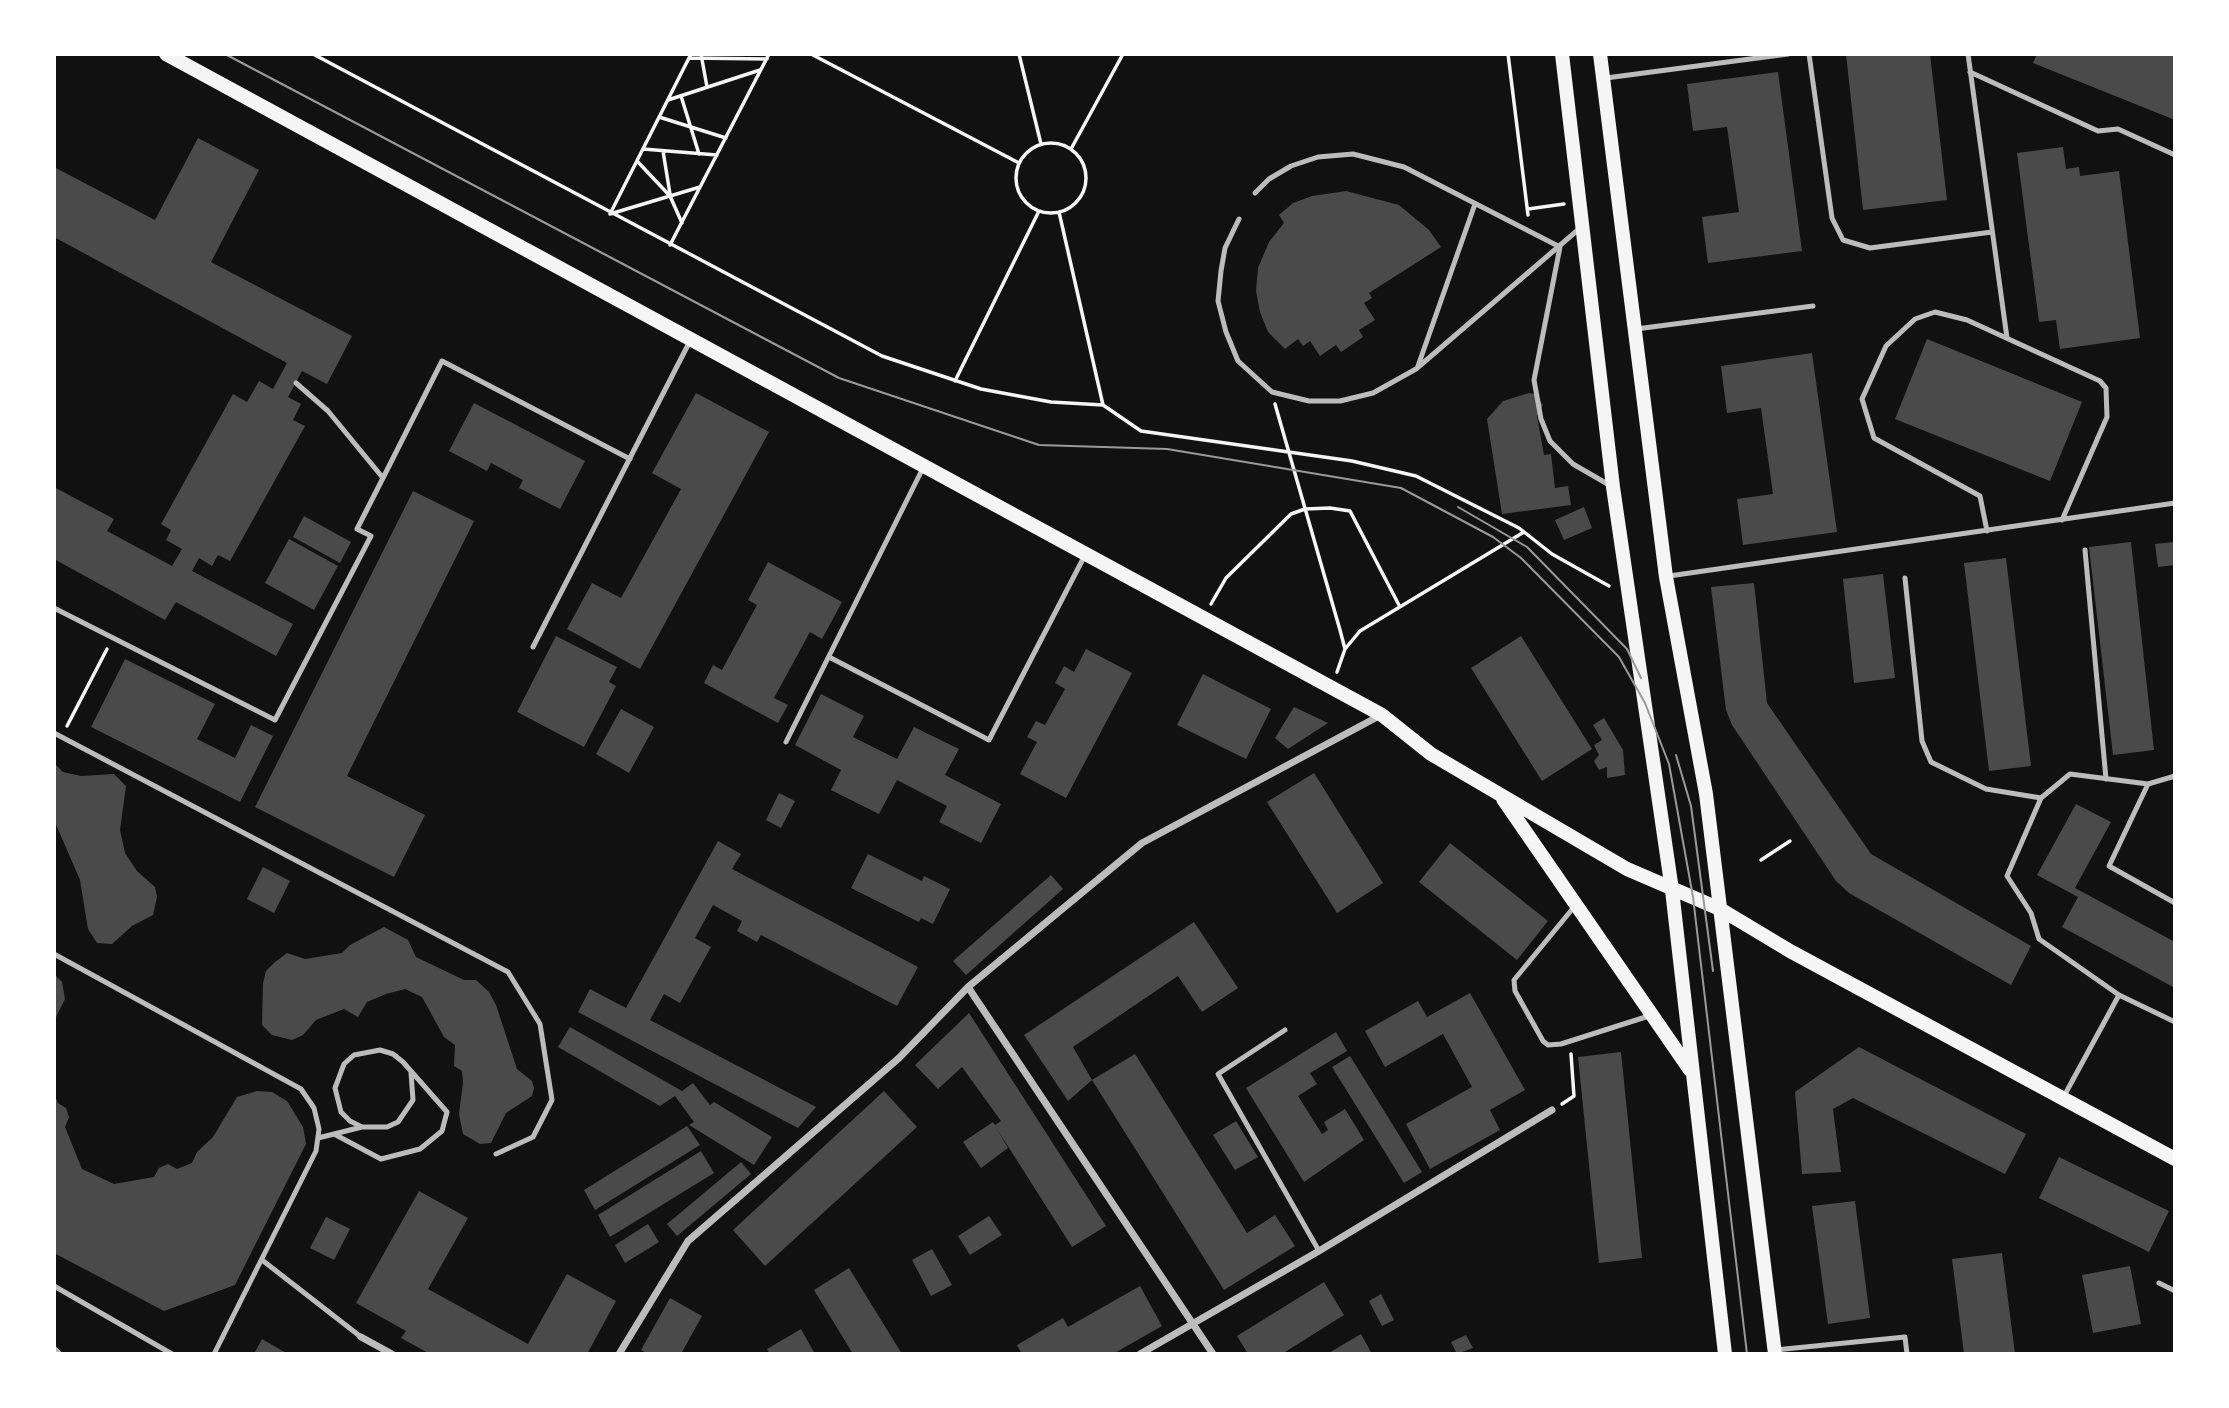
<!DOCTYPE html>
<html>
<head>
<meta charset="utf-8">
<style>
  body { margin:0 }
  #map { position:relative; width:2229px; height:1408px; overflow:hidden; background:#111; font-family:"Work Sans",sans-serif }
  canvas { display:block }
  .frame { position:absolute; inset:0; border:56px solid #fff; pointer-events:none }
</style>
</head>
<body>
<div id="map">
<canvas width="2229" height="1408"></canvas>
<div class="frame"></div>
</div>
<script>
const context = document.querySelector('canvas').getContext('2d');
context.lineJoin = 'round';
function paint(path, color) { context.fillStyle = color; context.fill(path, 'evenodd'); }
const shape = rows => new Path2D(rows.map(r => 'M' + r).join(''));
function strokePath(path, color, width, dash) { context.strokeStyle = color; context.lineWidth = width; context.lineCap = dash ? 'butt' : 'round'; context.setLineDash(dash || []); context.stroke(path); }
paint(shape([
  [1846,54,1930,54,1947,200,1863,210],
  [2037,54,2175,54,2175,120,2033,63],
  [1778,72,1802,251,1708,263,1702,217,1739,212,1727,127,1693,131,1687,84],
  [198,138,259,170,211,262,352,336,327,384,302,371,288,397,301,404,293,420,305,426,230,561,218,555,212,566,199,558,192,571,293,624,276,656,176,602,165,620,54,559,54,487,114,519,107,531,172,566,182,549,166,540,171,530,161,524,233,394,247,402,259,381,273,389,287,363,54,237,54,167,155,220],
  [2063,147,2066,169,2079,167,2080,176,2119,171,2140,338,2060,349,2056,320,2039,322,2017,153],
  [1346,191,1399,205,1429,230,1441,247,1369,293,1372,298,1364,303,1375,320,1359,330,1363,337,1341,352,1336,345,1320,356,1310,341,1303,346,1298,339,1285,349,1268,332,1260,312,1256,291,1258,268,1269,242,1284,223,1279,215,1293,203,1312,196],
  [1927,339,2082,402,2050,481,1895,419],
  [1812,353,1837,532,1743,545,1737,499,1773,494,1761,408,1727,413,1721,366],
  [696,393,769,432,640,669,567,629,592,583,621,598,681,489,652,473],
  [1529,393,1535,394,1543,405,1537,416,1544,455,1551,454,1555,488,1568,486,1571,505,1502,514,1487,419,1503,401],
  [474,403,585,461,560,509,519,488,523,480,491,463,487,471,449,451],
  [413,491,474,521,347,776,425,815,394,877,255,807],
  [1584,507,1592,528,1564,540,1555,520],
  [304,516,351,542,340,563,293,537],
  [289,539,338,566,314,610,265,583],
  [2131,542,2154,750,2113,755,2089,547],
  [2174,542,2175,565,2158,567,2155,544],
  [2006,558,2031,766,1989,771,1964,563],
  [768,562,842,602,822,639,810,632,774,698,788,705,778,723,704,683,713,665,722,670,757,605,748,600],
  [1883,574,1895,678,1854,683,1843,579],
  [1754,583,1767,703,1871,854,2031,946,2011,985,1849,893,1836,881,1732,725,1726,710,1711,587],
  [556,636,617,667,609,682,616,686,584,747,517,712],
  [1521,636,1592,749,1542,781,1471,668],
  [1086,649,1132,673,1066,798,1020,774,1037,742,1027,737,1036,721,1045,725,1065,689,1055,683,1064,666,1074,672],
  [125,659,215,704,197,739,235,758,251,725,273,736,240,802,91,727],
  [1203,674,1271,709,1246,759,1177,725],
  [821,694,864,716,853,737,897,759,914,727,959,749,945,775,1001,804,981,843,939,822,947,806,897,780,879,814,831,790,841,770,795,745],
  [1294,707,1328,723,1288,749,1275,738],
  [621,709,654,727,629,773,596,754],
  [1604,718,1623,750,1625,775,1607,778,1607,767,1599,770,1594,761,1599,755,1594,745,1602,740,1593,725],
  [54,763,63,772,81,776,114,774,126,786,120,830,125,853,137,871,155,887,157,897,153,915,132,926,112,944,97,943,88,929,80,880,54,820],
  [1314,773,1383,883,1337,913,1267,802],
  [779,793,795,801,781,828,766,820],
  [2076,804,2111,822,2075,888,2175,942,2175,988,2062,927,2078,897,2037,875],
  [718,841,741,854,732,869,918,967,897,1006,761,935,757,942,737,931,742,921,713,905,695,938,711,947,680,1003,664,994,650,1020,816,1107,798,1128,578,1012,590,989,626,1008],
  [1450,843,1548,921,1517,960,1419,882],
  [868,854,922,881,924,876,950,889,933,924,921,918,919,922,851,888],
  [263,867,290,881,274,913,247,899],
  [1051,875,1063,889,966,975,953,961],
  [1194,922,1238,988,1202,1012,1178,976,1073,1047,1092,1080,1068,1101,1024,1035],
  [384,927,408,940,416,957,464,980,476,980,489,992,496,1005,517,1069,532,1081,534,1088,532,1096,506,1113,491,1143,480,1144,463,1134,459,1114,463,1083,462,1071,454,1066,455,1045,444,1037,422,997,405,989,386,994,367,1002,358,1017,344,1009,316,1020,303,1035,292,1040,272,1035,262,1025,263,983,266,971,275,962,287,953,305,959,342,953,350,945],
  [54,974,62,982,65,999,54,1021],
  [1470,993,1525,1090,1490,1110,1500,1130,1430,1169,1406,1124,1472,1087,1443,1034,1385,1067,1365,1031,1418,1001,1427,1017],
  [969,1013,1106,1226,1072,1247,997,1129,1008,1148,981,1168,963,1142,993,1122,995,1125,1001,1121,962,1067,938,1089,915,1065],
  [570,1027,682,1091,693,1083,710,1105,714,1102,772,1137,754,1165,689,1125,694,1122,675,1096,660,1106,558,1047],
  [1336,1032,1347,1051,1310,1073,1317,1084,1298,1096,1322,1134,1328,1130,1324,1122,1345,1109,1364,1140,1304,1182,1246,1088],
  [1859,1047,2026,1134,2005,1174,1853,1098,1833,1109,1841,1172,1802,1174,1795,1092],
  [1621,1052,1642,1258,1599,1263,1578,1057],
  [1135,1054,1247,1233,1275,1215,1295,1246,1224,1290,1092,1080],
  [1350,1056,1422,1172,1404,1183,1332,1067],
  [257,1091,272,1092,287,1101,303,1127,306,1144,235,1285,164,1311,54,1253,54,1093,58,1103,66,1108,69,1117,65,1127,82,1169,114,1184,154,1177,159,1168,168,1164,177,1169,192,1163,197,1152,213,1137,237,1097],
  [884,1091,917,1127,765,1266,733,1230],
  [1236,1121,1258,1157,1235,1170,1213,1135],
  [687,1126,700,1145,595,1210,584,1190],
  [701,1151,714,1173,610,1237,598,1215],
  [2059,1157,2169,1211,2149,1252,2039,1198],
  [741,1162,751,1174,677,1236,667,1224],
  [419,1191,468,1218,428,1289,528,1344,567,1274,616,1301,587,1354,430,1354,401,1338,406,1331,356,1303],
  [1855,1201,1870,1318,1828,1324,1812,1206],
  [989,1216,1002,1235,970,1255,958,1236],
  [326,1217,350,1229,334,1260,310,1248],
  [648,1224,659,1242,625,1263,615,1245],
  [932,1249,952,1285,931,1296,912,1260],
  [2002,1253,2015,1354,1964,1354,1952,1259],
  [2130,1266,2141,1324,2093,1333,2082,1275],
  [849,1268,902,1354,853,1354,814,1290],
  [1324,1282,1344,1315,1282,1354,1248,1354,1237,1336],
  [1140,1286,1162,1326,1113,1354,1022,1354,1017,1345,1063,1318,1068,1327],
  [1381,1294,1394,1320,1382,1326,1369,1301],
  [670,1298,702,1316,681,1354,648,1354,641,1350],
  [801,1329,815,1354,770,1354,767,1349],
  [1361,1334,1372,1354,1327,1354],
  [1466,1335,1473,1348,1457,1354,1451,1342],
  [262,1339,288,1354,254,1354]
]), '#4a4a4a');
strokePath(shape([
  [313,54,882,356,981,389,1051,402,1103,405,1059,212],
  [701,54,707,87],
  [811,54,1019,163],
  [1019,54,1041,144],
  [1508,54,1528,215],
  [689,58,767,59],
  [681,96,699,154],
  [668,100,760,70],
  [659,117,726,138],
  '1016 178a35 35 0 1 1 70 0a35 35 0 1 1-70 0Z',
  [643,149,717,155],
  [1071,149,1123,54],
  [663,151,670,194],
  [637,161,670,196,682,223],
  [1528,209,1564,204],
  [610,214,691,54],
  [610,214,700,187],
  [670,245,769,54],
  [955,381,1039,211],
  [1275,404,1340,630,1345,649,1337,672],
  [1103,405,1141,431,1352,461,1416,476,1519,528,1552,554,1609,586],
  [1211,604,1226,578,1291,514,1305,509,1330,508,1350,511,1400,607],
  [1345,649,1360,631,1524,532],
  [67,726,107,649],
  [1761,860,1790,841],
  [1562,1104,1574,1096,1571,1054]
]), '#f5f5f5', 3.5);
strokePath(shape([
  [1809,54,1832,218,1843,240,1870,248,1992,232],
  [1968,54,2007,338],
  [1970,72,2098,131,2118,129,2175,155],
  [1606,78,1788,54],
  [1255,193,1269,179,1291,166,1318,157,1353,154,1404,167,1560,247,1534,380,1541,419,1550,441,1573,464,1611,486],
  [1239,219,1225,248,1221,271,1218,301,1226,332,1238,361,1272,392,1309,401,1340,401,1373,393,1416,369,1579,229],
  [1636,329,1813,306],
  [1418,366,1475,204],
  [383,478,442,361,630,459],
  [1987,531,1980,496,1874,438,1862,399,1886,346,1915,319,1935,312,1967,320,2100,381,2106,388,2107,417,2062,520],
  [2085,550,2106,779],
  [1669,576,2175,503],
  [1905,578,1922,741,1931,762,1986,789,2041,798],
  [54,608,275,720,371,536,357,529,383,478,328,411,296,383],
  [533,647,690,341],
  [829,657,989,740,1084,557],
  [54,733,508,972,540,1024,552,1100,533,1137,496,1154],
  [786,742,924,466],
  [2148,784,2109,866,2175,903],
  [1574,907,1514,980,1515,991,1543,1041,1548,1045,1561,1044,1652,1015],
  [54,954,301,1089,314,1108,319,1129,316,1151,214,1354],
  [2119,995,2175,1022],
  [1285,1030,1218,1074,1319,1251],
  [2063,1098,2119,995,2039,939,2031,913,2007,876,2041,798,2070,774,2148,784,2175,776],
  [334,1134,381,1159,420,1149,442,1131,447,1112,403,1062,393,1054,380,1050,354,1055,344,1064,335,1088,341,1112,350,1121,362,1127,387,1127,398,1122,413,1100,411,1073],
  [318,1138,362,1127],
  [262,1260,361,1337],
  [2159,1283,2175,1291],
  [54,1286,172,1354],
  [54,1348,60,1354],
  [1775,1350,1905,1337,1907,1354]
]), '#bcbcbc', 5);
strokePath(shape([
  [968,987,1213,1354],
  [361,1337,392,1354],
  [619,1354,688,1241,899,1058,968,987,1142,843,1381,715],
  [1140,1354,1319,1251,1552,1110]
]), '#bcbcbc', 7);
strokePath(shape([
  [166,54,1382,715,1431,754,1627,869,1720,909,1790,951,2175,1159],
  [1562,54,1613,487,1672,890,1725,1354],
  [1600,54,1666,577,1706,794,1775,1354],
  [1503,799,1690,1070]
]), '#f5f5f5', 14);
strokePath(shape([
  [225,54,839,378,1039,445,1167,449,1401,488,1493,537,1521,558,1619,657,1645,703,1669,764,1693,897,1747,1354],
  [1458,507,1527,547,1627,649,1641,678],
  [1676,755,1691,806,1713,971]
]), '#9a9a9a', 2);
</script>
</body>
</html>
